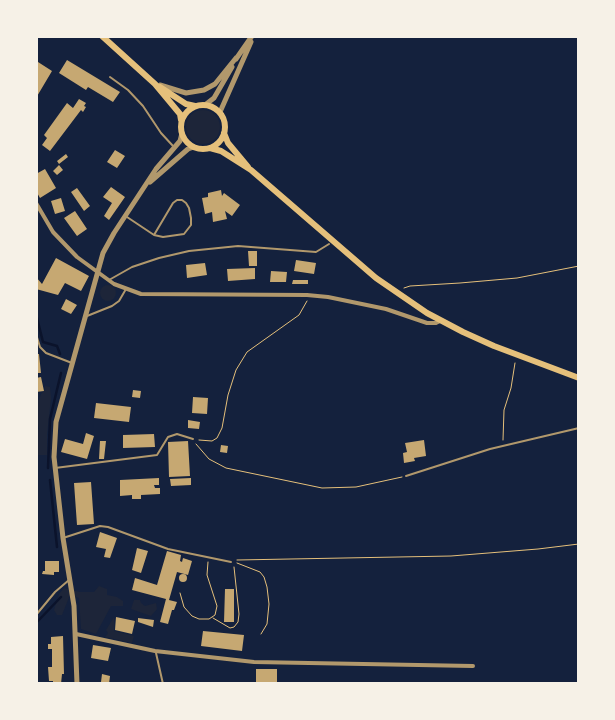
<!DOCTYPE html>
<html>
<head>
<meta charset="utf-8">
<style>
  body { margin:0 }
  #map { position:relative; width:615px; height:720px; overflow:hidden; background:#14213d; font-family:Arial,sans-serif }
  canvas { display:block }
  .frame { position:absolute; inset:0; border:38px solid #f6f1e7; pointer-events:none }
</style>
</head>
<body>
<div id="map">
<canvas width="615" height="720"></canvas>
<div class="frame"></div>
</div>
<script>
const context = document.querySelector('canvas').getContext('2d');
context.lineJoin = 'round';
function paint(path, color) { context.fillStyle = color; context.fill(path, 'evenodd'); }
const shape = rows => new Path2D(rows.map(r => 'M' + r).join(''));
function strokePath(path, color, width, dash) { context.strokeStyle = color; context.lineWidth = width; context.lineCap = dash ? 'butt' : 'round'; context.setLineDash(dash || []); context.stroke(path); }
paint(shape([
  '186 127a17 17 0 1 1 34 0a17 17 0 1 1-34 0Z',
  '100 293a8 8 0 1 1 16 0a8 8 0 1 1-16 0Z',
  [45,386,50,387,51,398,47,435,47,455,37,455,36,431,39,429,36,415,36,400,39,400,41,394,45,390],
  [99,586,107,589,107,595,117,597,123,601,123,606,111,606,96,634,81,629,79,598,70,595,62,615,57,615,54,610,59,594,64,588,80,592,94,592],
  [134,600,140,600,141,603,145,606,156,603,157,609,151,616,131,609],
  [114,617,114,631,134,636,132,643,105,637,108,633,106,630]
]), '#1d2539');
strokePath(shape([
  [36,314,43,342,57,346,60,354],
  [48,468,50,419,61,373],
  [50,480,57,547],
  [36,623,61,597],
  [36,676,37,684]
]), '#0b132b', 2.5);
paint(shape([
  [67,60,120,92,113,102,88,87,86,90,59,73],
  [38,62,52,71,36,98,36,66],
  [79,99,86,103,84,106,86,107,83,112,81,110,50,151,42,145,47,138,44,135,67,103,73,108],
  [115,150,125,156,117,168,107,162],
  [66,154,68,157,59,164,57,161],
  [59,165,63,170,57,175,53,171],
  [45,169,56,188,40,198,36,191,36,174],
  [111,187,125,197,109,220,104,216,112,203,103,197],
  [77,188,90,206,84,211,71,192],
  [221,190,222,196,224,193,240,205,232,216,225,211,227,219,213,222,212,212,205,214,202,198,208,197,208,193],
  [61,198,65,211,55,214,51,201],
  [75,211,87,229,77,236,64,218],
  [248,251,257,251,257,266,249,266],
  [56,258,89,276,81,291,65,283,58,295,36,289,36,277,42,284],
  [296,260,316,263,314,274,294,271],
  [205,263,207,275,187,278,186,265],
  [255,268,255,279,228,281,227,269],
  [271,271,287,272,286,282,270,282],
  [293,280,308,280,308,284,292,284],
  [66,299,77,305,71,314,61,309],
  [36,354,39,354,41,373,36,373],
  [41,377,44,391,36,392,36,378],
  [133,390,141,391,140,398,132,397],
  [193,397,208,398,207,414,192,413],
  [96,403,131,407,129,422,94,418],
  [188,420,200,422,199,429,188,428],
  [86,433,94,436,87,459,61,452,65,439,83,444],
  [154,434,155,447,123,448,123,435],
  [424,440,426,456,414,458,415,461,404,463,403,453,407,452,405,443],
  [100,441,106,441,104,459,99,459],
  [188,441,190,476,169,477,168,442],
  [221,445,228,446,227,453,220,452],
  [159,478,159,485,154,485,155,488,160,488,160,494,141,495,141,499,132,499,132,495,120,496,120,480],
  [191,478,191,485,171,486,170,479],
  [91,482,94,524,77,525,74,483],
  [100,532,117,538,110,558,104,557,106,549,96,547],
  [137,548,148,551,141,573,132,570],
  [167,551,181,555,180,561,182,562,183,558,192,561,188,575,177,572,169,600,177,602,174,610,172,610,168,624,160,622,166,599,132,590,135,578,157,585],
  [45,561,59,561,59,572,54,572,54,575,42,574,43,571,45,571],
  '179 578a4 4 0 1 1 8 0a4 4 0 1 1-8 0Z',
  [225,589,234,589,234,622,224,622],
  [116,617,135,621,132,634,115,630],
  [138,618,154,620,153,627,138,622],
  [203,631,244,635,242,651,201,646],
  [63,636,64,674,62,674,61,684,53,684,53,681,49,681,48,667,52,667,52,649,48,649,48,644,51,644,51,637],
  [93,645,111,648,108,661,91,658],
  [256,669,277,669,277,683,256,683],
  [102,674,110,676,109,684,101,682]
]), '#c6a872');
strokePath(shape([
  [404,288,410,286,460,283,517,278,579,266],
  [199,440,212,441,217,438,222,428,228,395,236,370,247,352,299,315,307,301],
  [503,440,504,410,511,388,515,363],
  [196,444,209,459,226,468,322,488,356,487,402,477],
  [237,560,451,556,538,549,579,544],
  [237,563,260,572,264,577,267,587,269,604,267,624,261,634],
  [180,593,184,607,192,616,199,619,209,619,215,615,217,606,207,575,208,562],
  [213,618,230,628,234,627,238,622,239,614,234,567]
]), '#e5c07b', 1);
strokePath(shape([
  [110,77,128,90,143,106,161,133,173,146],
  [127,217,154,235,163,237,184,234,191,225,191,218,189,208,186,203,182,200,177,200,173,203,154,235],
  [109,280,132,267,159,258,189,251,238,246,316,252,329,244],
  [87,316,112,306,119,301,126,289],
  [36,334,40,347,46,353,72,363],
  [55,468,157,455,168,437,177,434,193,439],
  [406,476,490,449,579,428],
  [63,538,100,526,108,527,168,549,231,562],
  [36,615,55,592,69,580],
  [156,653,163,684]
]), '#b1986c', 2);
strokePath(shape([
  [36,203,53,232,77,257,114,284,141,294,307,295,328,297,386,309,427,323,436,323,440,321],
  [76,634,155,651,254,662,473,666]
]), '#b1986c', 4);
strokePath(shape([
  [236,59,252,36],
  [160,85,186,93,204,90,215,84,236,58],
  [205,105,214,98,232,67],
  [220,112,251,42],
  [150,182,188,149,194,147],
  [77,684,74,606,63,538,54,457,56,422,103,253,114,233,156,169,180,141,182,133]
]), '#b1986c', 5);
strokePath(shape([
  [102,36,155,84,180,114,181,120],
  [160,87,186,104,195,106],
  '181 127a22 22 0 1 1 44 0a22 22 0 1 1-44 0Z',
  [224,133,228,143,248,167],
  [210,148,221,151,251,170,376,278,427,313,463,332,494,346,579,378]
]), '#e5c07b', 6);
</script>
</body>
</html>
